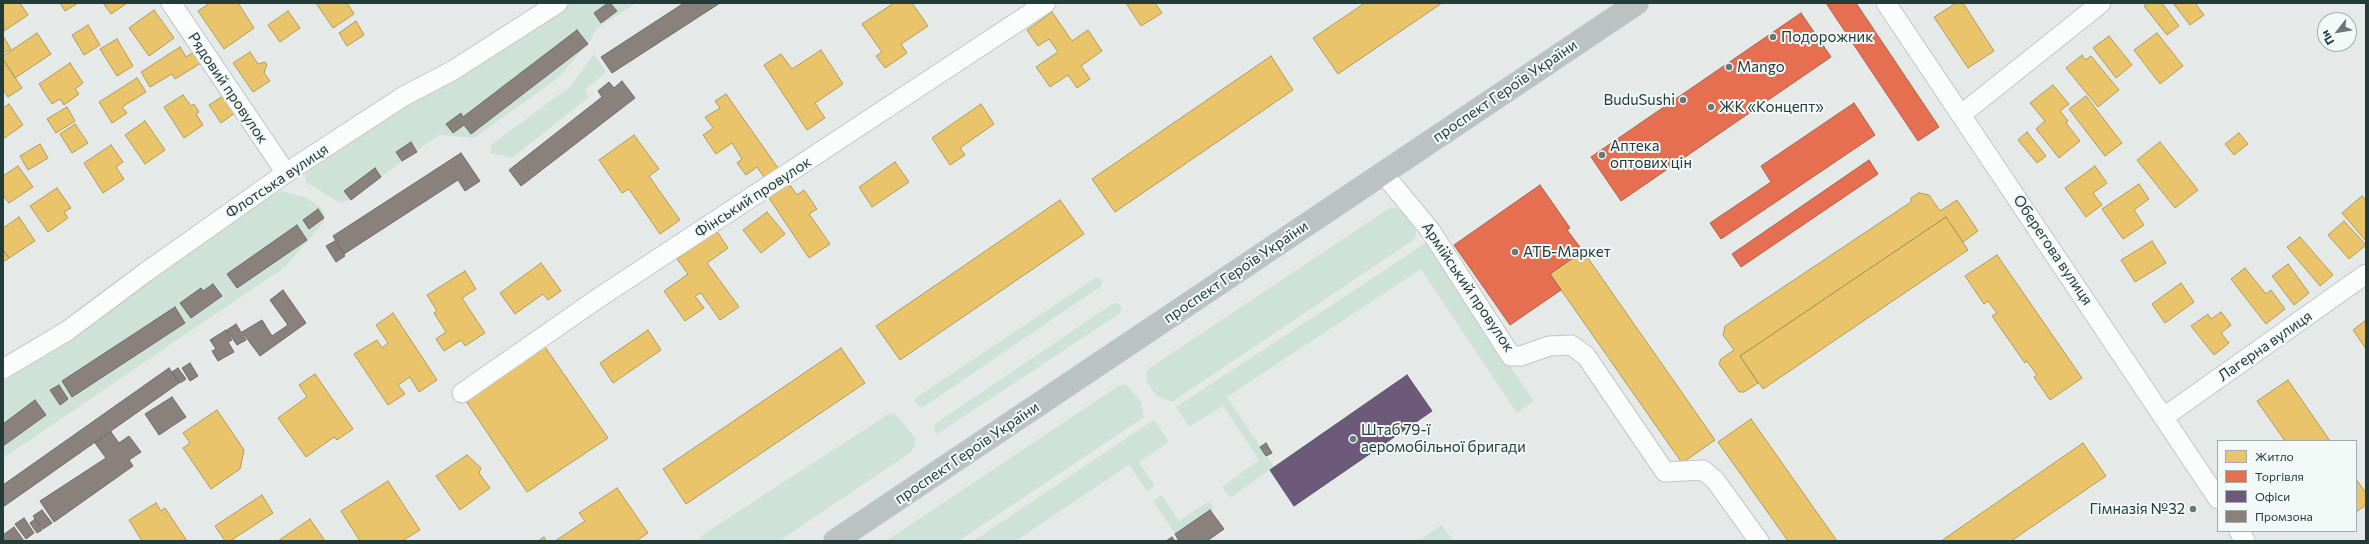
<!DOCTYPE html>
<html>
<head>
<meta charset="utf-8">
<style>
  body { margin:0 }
  #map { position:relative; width:2369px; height:544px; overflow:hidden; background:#e5eae8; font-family:Commissioner,sans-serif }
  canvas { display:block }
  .frame { position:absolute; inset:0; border:4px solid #233c39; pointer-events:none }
  .legend { position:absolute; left:2217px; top:440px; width:140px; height:92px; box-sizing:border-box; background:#f3f9f7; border:1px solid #a0adab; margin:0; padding:5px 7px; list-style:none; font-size:12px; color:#233c39 }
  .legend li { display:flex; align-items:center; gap:8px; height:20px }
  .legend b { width:20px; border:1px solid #a0adab }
  .north { position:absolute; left:2317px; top:12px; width:40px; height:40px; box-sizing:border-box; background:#f3f9f7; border:1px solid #a0adab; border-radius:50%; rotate:239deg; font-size:11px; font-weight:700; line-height:16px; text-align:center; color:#233c39 }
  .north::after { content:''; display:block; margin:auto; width:14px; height:18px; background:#677976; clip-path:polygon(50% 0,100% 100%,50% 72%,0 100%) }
</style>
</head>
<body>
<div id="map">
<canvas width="2369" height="544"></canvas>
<div class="frame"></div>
<ul class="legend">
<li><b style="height:11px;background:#e9c46a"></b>Житло</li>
<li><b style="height:11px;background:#e76f51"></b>Торгівля</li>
<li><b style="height:11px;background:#6d597a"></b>Офіси</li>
<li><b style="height:11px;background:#8a817c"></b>Промзона</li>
</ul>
<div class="north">Пн</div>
</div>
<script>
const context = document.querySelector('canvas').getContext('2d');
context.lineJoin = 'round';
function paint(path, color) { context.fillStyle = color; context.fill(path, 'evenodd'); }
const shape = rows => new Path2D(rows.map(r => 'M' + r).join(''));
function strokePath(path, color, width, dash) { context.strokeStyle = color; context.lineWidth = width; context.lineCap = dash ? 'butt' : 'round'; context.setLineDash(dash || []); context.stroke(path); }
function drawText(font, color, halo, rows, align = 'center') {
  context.font = font + ' Commissioner,sans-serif'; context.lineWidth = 4; context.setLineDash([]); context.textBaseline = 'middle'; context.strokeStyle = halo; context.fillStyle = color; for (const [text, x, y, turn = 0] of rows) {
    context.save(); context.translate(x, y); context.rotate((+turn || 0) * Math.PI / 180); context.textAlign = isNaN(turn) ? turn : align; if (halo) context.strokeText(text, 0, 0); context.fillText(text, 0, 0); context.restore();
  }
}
paint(shape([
  [569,3,636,3,596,29,591,40,558,78,474,138,439,135,347,201,340,203,306,182,305,174,309,167],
  [594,54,606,72,585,90,589,97,512,158,490,153,492,144,571,86],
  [281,191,305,197,321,208,324,214,324,222,285,267,3,458,3,382,99,320,149,281,269,196],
  [1391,207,1401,209,1416,230,1416,236,1413,240,1172,402,1157,396,1147,382,1146,375,1148,369],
  [1426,243,1534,401,1517,413,1421,269,1227,397,1274,467,1230,498,1222,487,1259,460,1223,406,1189,427,1176,407],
  [1095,278,1100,278,1103,282,1100,287,923,407,920,407,916,404,914,401,917,397],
  [1118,303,1122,308,1120,313,937,434,934,429,935,424,1112,304],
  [1126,384,1141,402,1144,417,958,541,886,541,1118,386],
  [895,413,915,438,915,445,911,452,779,541,699,541,702,535,887,415],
  [1152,421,1156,422,1169,442,1139,462,1155,486,1147,491,1129,465,1016,541,973,541],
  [1162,495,1179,521,1209,501,1214,509,1175,534,1153,501],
  [1442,525,1453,541,1418,541]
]), '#cfe2d7');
const homes = shape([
  [3,3,20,3,28,15,4,31,3,3],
  [60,3,78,3,65,11,60,3],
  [103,3,127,3,111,14,103,3],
  [210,3,238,3,254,28,224,49,198,11,210,3],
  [316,3,347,3,354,14,333,28,316,3],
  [894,3,912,3,928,26,901,44,907,53,885,68,876,56,882,52,862,24,894,3],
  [1126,3,1155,3,1162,13,1141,26,1126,3],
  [1365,3,1442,3,1338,74,1313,38,1365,3],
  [1956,3,1963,3,1994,51,1968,68,1934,17,1956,3],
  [2148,3,2162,3,2179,26,2167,35,2144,6,2148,3],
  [2173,3,2195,3,2204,15,2190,25,2173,3],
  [154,10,174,38,149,56,129,28,154,10],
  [288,11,300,28,280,42,268,25,288,11],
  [1052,12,1072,41,1088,30,1102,51,1081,66,1090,79,1077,88,1068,75,1050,87,1036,67,1058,52,1049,39,1038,46,1027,30,1052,12],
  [356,21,364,35,347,46,339,33,356,21],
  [88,25,100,45,84,55,72,35,88,25],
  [37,33,51,54,15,78,3,59,3,56,37,33],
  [2157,33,2183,66,2160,84,2134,50,2157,33],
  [3,36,11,49,3,53,3,36],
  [2109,36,2132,65,2116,78,2093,48,2109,36],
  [117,39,133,66,117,76,100,49,117,39],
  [180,47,186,57,194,52,201,63,175,79,172,74,150,87,141,72,180,47],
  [821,50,843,84,815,103,825,118,807,130,764,65,781,54,792,69,821,50],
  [250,52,258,64,265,62,267,64,264,73,270,81,253,92,233,63,250,52],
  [2082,55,2085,60,2091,56,2119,90,2098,107,2066,68,2082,55],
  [1271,56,1293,90,1115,212,1092,179,1271,56],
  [3,59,22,88,8,97,3,89,3,59],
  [70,63,83,83,75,89,79,94,64,105,60,99,52,104,39,84,70,63],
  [137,78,146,92,122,107,127,113,112,123,99,102,137,78],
  [2053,85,2069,104,2060,111,2068,121,2066,123,2080,141,2059,158,2036,129,2045,121,2030,103,2053,85],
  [726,94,778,168,764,177,757,167,746,175,737,163,742,159,732,143,716,154,703,135,713,128,705,117,720,108,715,101,726,94],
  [183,95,191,106,194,104,199,112,196,114,203,125,184,138,164,107,183,95],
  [225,95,236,112,221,123,209,105,225,95],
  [2086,96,2122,143,2105,156,2069,109,2086,96],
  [9,104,23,125,3,139,3,108,9,104],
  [981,104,994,124,960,148,965,155,950,165,932,138,981,104],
  [67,107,75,121,56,133,47,119,67,107],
  [145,121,165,150,145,164,125,135,145,121],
  [75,124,88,143,72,153,60,134,75,124],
  [2027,132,2046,156,2037,163,2018,140,2027,132],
  [2239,133,2248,144,2234,155,2225,144,2239,133],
  [634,135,659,169,649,176,680,220,660,234,629,189,622,193,599,160,634,135],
  [2160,142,2198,190,2175,208,2137,160,2160,142],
  [40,144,48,158,28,170,20,156,40,144],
  [111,145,123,162,116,167,124,179,103,193,84,163,111,145],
  [895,162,909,182,872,207,859,187,895,162],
  [18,166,33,187,9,203,3,195,3,176,18,166],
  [2095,166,2107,183,2093,193,2102,205,2086,217,2065,188,2095,166],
  [787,181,797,195,804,190,817,209,809,214,830,244,809,258,767,195,787,181],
  [2139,184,2149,199,2134,210,2144,225,2123,239,2102,209,2139,184],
  [57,188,71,208,64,212,68,218,48,232,30,206,57,188],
  [1919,193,1929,195,1940,211,1957,200,1978,231,1963,242,1946,217,1740,356,1758,383,1744,392,1739,392,1719,364,1721,359,1734,350,1723,335,1725,326,1911,202,1911,198,1919,193],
  [2362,196,2366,201,2366,241,2342,213,2362,196],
  [1060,200,1084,234,900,360,876,326,1060,200],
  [767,212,785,234,761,253,743,230,767,212],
  [19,217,35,241,9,258,3,250,3,228,19,217],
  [1946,217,1968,250,1763,389,1740,356,1946,217],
  [2344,221,2366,245,2349,259,2328,235,2344,221],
  [716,230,728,248,707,263,739,307,720,320,701,293,695,296,704,308,685,321,664,291,688,274,677,259,716,230],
  [2300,237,2333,275,2320,286,2287,247,2300,237],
  [2152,241,2166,263,2135,282,2121,260,2152,241],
  [3,250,9,258,3,262,3,250],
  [1583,251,1715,440,1682,463,1550,274,1583,251],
  [1997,255,2082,378,2050,400,2034,377,2037,375,2027,361,2025,363,1992,316,1997,313,1988,301,1984,304,1965,276,1997,255],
  [541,263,561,291,548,300,543,294,515,314,500,293,541,263],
  [2288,264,2309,293,2294,305,2272,276,2288,264],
  [2245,268,2266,294,2271,290,2285,309,2266,324,2231,279,2245,268],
  [465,271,476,289,462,298,485,333,465,346,461,340,444,351,436,339,446,332,434,313,437,311,427,295,465,271],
  [2181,283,2194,302,2165,323,2152,304,2181,283],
  [2221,312,2231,325,2221,333,2229,343,2214,355,2191,326,2208,314,2211,319,2221,312],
  [393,313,437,380,419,392,410,377,398,385,405,394,388,405,354,354,377,340,382,348,388,343,376,325,393,313],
  [2366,320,2366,349,2353,330,2366,320],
  [648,330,661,350,613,383,600,363,648,330],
  [543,344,608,438,527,492,464,398,543,344],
  [841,348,865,383,686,504,663,469,841,348],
  [315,374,353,429,337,440,334,437,306,457,278,418,307,397,299,385,315,374],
  [2288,380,2330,441,2285,441,2257,401,2288,380],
  [217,410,244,450,240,469,211,489,183,448,190,443,183,433,217,410],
  [1751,419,1837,541,1788,541,1718,442,1751,419],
  [2083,443,2106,476,2011,541,1941,541,2083,443],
  [467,455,481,468,479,473,490,488,460,510,436,476,467,455],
  [2356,479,2366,493,2366,505,2356,512,2356,479],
  [388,481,420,530,402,541,360,541,341,511,388,481],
  [617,488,648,533,636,541,555,541,585,521,579,513,617,488],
  [262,495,273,513,230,541,225,541,215,526,262,495],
  [156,503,161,511,165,508,187,541,142,541,129,520,156,503],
  [310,519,325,541,278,541,310,519],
  [544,537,546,541,538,541,544,537]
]);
paint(homes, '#e9c46a');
strokePath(homes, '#ae9b5b', 1);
const shops = shape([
  [1826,3,1856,3,1939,127,1918,141,1826,3],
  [1801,13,1831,57,1621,201,1591,157,1801,13],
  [1854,103,1875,135,1721,239,1710,223,1771,182,1761,166,1854,103],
  [1869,160,1878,174,1741,267,1732,254,1869,160],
  [1540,185,1570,228,1567,230,1583,251,1550,274,1561,290,1510,325,1454,245,1540,185]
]);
paint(shops, '#e76f51');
strokePath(shops, '#ac604a', 1);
const offices = shape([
  [1407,375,1432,411,1294,506,1270,470,1407,375]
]);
paint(offices, '#6d597a');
strokePath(offices, '#575066', 1);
const industry = shape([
  [608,3,610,3,617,11,601,23,594,13,608,3],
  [684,3,720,3,612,73,601,57,684,3],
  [577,30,588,44,471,134,464,125,453,133,446,124,461,113,463,117,577,30],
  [622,81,635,98,521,186,509,170,602,97,598,91,609,82,614,88,622,81],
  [411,142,417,152,402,161,396,152,411,142],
  [461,153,480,181,465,191,458,180,344,254,333,236,461,153],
  [375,168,381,177,351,200,344,191,375,168],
  [318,209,324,218,309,229,303,220,318,209],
  [297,225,307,240,237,288,227,274,297,225],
  [335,241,345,256,336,262,326,246,335,241],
  [213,284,222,296,191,318,180,303,201,288,203,291,213,284],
  [283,290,306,323,260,356,242,332,262,320,272,336,288,325,270,300,283,290],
  [175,307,185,323,72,397,62,381,175,307],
  [236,324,246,340,237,345,227,330,236,324],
  [226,330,232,340,228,342,234,352,218,361,212,351,216,349,210,340,226,330],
  [190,363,198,376,190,381,182,368,190,363],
  [169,368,179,383,3,507,3,485,169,368],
  [178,368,186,379,180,383,172,372,178,368],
  [59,385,68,399,60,405,50,390,59,385],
  [172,397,186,417,159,435,145,414,172,397],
  [35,400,46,415,3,446,3,424,35,400],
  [111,432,119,443,129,436,141,452,129,460,133,466,54,522,40,501,106,458,95,443,111,432],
  [1266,443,1272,453,1266,456,1260,447,1266,443],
  [42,510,52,523,43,529,33,516,42,510],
  [1210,510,1224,529,1207,541,1179,541,1175,534,1210,510],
  [24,518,34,533,26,539,15,524,24,518],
  [35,519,42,530,37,533,30,523,35,519],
  [14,527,24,541,3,541,3,535,14,527],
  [1172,537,1175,541,1166,541,1172,537]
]);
paint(industry, '#8a817c');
strokePath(industry, '#6b6c68', 1);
const street = shape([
  [171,3,286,173],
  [1886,3,2218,499],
  [1962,114,2101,3],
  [1383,173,1430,230,1511,356,1521,356,1549,346,1571,345,1586,356,1665,472,1703,470,1715,480,1759,541],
  [3,369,67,331,146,272,286,173,404,96,452,71,558,3],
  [462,393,597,299,1046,3],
  [2164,417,2366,274],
  [2239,531,2245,541]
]);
const highway = shape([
  [835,541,1637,3]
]);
strokePath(street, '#c2c7c5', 21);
strokePath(highway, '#c1c9c8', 24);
strokePath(street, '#fbfcfc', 19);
strokePath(highway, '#bbc2c2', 22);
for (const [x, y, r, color] of [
  [1773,37,4,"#677976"],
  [1729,67,4,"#677976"],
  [1683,100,4,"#677976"],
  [1711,107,4,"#677976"],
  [1602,155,4,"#677976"],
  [1515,252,4,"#677976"],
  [1353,439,4,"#677976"],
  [2193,509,4,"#677976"]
]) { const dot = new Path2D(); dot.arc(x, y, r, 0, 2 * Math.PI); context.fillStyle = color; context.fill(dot); strokePath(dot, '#f3f9f7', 1.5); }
drawText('15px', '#233c39', '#f3f9f7', [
  ["Подорожник",1781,37],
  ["Mango",1737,67],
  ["BuduSushi",1675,100,"right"],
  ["ЖК «Концепт»",1719,107],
  ["Аптека",1610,146],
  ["оптових цін",1610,163],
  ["АТБ-Маркет",1523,252],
  ["Штаб 79-ї",1361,430],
  ["аеромобільної бригади",1361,447],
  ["Гімназія №32",2185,509,"right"]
], 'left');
drawText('15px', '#233c39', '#f3f9f7', [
  ["Рядовий провулок",228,88,56],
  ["проспект Героїв України",1505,91,-34],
  ["Флотська вулиця",277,181,-34],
  ["Фінський провулок",753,197,-33],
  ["Оберегова вулиця",2053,250,56],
  ["проспект Героїв України",1236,272,-34],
  ["Армійський провулок",1468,287,56],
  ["Лагерна вулиця",2265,346,-35],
  ["проспект Героїв України",967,453,-34]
]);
</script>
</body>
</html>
